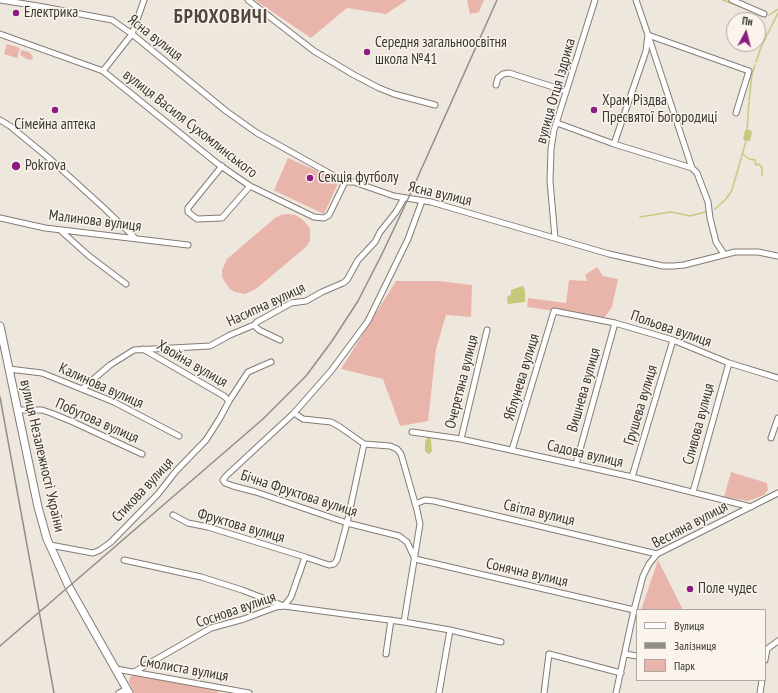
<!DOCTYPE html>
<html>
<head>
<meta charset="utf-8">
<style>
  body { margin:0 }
  #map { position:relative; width:778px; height:693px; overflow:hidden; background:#eee7de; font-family:"PT Sans Narrow",sans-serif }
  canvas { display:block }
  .legend { position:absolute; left:636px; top:609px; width:130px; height:72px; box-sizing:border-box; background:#fbf4ec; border:1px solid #ada8a2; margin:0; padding:5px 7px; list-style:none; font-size:12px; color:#393633 }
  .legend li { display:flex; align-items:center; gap:8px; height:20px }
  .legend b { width:20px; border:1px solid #ada8a2 }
  .north { position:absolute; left:726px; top:12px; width:40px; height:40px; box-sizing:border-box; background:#fbf4ec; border:1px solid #ada8a2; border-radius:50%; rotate:7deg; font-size:11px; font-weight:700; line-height:16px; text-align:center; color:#393633 }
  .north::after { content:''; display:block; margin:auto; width:14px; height:18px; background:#8a1d81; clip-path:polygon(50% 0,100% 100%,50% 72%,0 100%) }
</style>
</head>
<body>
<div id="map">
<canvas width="778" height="693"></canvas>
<ul class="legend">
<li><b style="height:5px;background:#fff"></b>Вулиця</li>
<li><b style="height:5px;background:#938e88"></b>Залізниця</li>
<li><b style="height:11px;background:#e9b5ab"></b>Парк</li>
</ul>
<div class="north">Пн</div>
</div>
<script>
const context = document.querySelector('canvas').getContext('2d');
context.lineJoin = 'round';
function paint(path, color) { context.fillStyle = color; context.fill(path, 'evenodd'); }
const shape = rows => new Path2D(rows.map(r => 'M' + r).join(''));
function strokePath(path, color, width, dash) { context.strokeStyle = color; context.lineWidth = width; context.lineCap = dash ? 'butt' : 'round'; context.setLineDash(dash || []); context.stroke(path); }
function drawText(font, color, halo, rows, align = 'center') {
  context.font = font + ' "PT Sans Narrow",sans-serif'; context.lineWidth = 3; context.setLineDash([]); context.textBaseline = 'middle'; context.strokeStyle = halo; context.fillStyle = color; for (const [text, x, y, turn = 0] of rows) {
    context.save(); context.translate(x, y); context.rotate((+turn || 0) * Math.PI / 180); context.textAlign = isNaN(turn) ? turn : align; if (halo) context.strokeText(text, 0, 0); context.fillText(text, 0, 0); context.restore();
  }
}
paint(shape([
  [255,0,407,0,386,14,347,8,311,38],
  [467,0,484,0,479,12,470,14],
  [7,44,20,48,17,58,4,54],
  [21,50,29,52,33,56,32,60,27,59,20,55],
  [288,158,339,181,324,214,273,190,274,190],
  [287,214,295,215,302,219,310,228,310,240,307,246,256,289,245,294,235,292,230,289,224,281,222,276,222,270,227,259,275,218,281,215],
  [597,267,603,276,618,279,612,307,604,318,527,307,528,298,566,303,569,280,587,281,585,275],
  [396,281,438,281,472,285,471,317,446,315,436,349,428,421,400,426,383,379,341,369],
  [731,472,767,483,768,490,764,495,748,501,724,497],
  [658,560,683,610,641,610],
  [130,672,219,688,218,693,134,693,129,682,130,677,133,676]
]), '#e9b5ab');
paint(shape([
  [745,130,750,130,752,132,750,141,743,140],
  [522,286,524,287,525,291,525,302,508,304,507,298,508,296,511,295,511,290],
  [427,438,430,438,431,441,432,451,429,454,427,453,425,451,425,442]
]), '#c8c87d');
strokePath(shape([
  [723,0,765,16],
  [769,15,778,9],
  [756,62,761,47,778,13],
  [747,131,749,101,752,74,755,65],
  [743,154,749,159,755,160,756,165,759,164,762,168,762,176],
  [715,209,726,199,732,190,746,141],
  [640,217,671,212,690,216,705,212]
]), '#c8c87d', 1.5);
const minor = shape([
  [0,0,38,6,112,20,132,34,226,111,257,133,345,182,354,182,394,196,431,202,609,254,663,266,674,266,684,265,735,252,758,252,778,256],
  [248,0,314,51,354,75,379,88,394,94,435,105],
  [732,0,764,14],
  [0,34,103,71,218,164,250,186,314,217,324,218,329,215,345,182],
  [648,35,692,168,697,173,708,202,710,218,716,242,724,254],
  [648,35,749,71,736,113],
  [103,71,132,34,144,0],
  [496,85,498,78,503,74,509,73,566,91],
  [0,120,10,126,50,159,104,208,135,238],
  [557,123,614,144,692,168],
  [614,144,646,51,648,35,636,0],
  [222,166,188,208,188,212,197,219,222,218,250,186],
  [422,201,408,239,368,321,331,371,294,413,226,476,223,480,225,483,233,486,256,492,347,523,399,536,407,542,415,559,634,610],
  [0,218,45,228,188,245],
  [60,230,89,256,126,284],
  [555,238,550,181,551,149,554,130,595,0],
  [254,325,259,330,280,340],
  [143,349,224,396,229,401],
  [9,369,42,373,114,402,179,436],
  [82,389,110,365,134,350,210,346,230,335,254,325,257,322,291,303,306,301,322,292,343,283,347,280,358,260,375,242,380,232,396,212,404,198],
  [17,410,42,410,51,413,73,422,142,454],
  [294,413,303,419,331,422,340,427,364,444,390,446,397,449,401,454,417,510,420,524,404,622],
  [412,432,461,439,632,477,751,507],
  [771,438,778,418],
  [461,439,487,330],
  [512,450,554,311,615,323,673,340,729,363,778,378],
  [576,464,615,323],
  [632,477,673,340],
  [693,492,729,363],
  [415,504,425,500,434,501,657,554],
  [173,515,188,523,208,527,305,557],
  [50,545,93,553,100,550,111,542,158,494,176,471,206,440,220,418,229,401,248,372,271,362],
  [124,560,201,577,242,590,284,606,291,597,305,557,329,565,334,564,337,560,347,523,364,444],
  [386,654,391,620],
  [625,654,637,656],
  [765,660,767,649,778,641],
  [116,669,249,693],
  [134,672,211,628,244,619,276,607,284,606,404,622,450,630,501,642],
  [119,693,127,689],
  [439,693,450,630],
  [544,693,549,654,621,673],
  [616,693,634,610,643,576,649,564,657,554,778,493],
  [760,693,762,680]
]);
const secondary = shape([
  [0,326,38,507,47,539,69,587,129,693]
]);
strokePath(minor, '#837c75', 7);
strokePath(secondary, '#837c75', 9);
strokePath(minor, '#fff', 5);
strokePath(secondary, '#fff', 7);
strokePath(shape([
  [0,397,54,693],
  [0,646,263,419,306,376,332,341,358,301,382,254,408,199,497,0]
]), '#938e88', 1.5);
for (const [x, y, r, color] of [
  [16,13,4,"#8a1d81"],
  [367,52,4,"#8a1d81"],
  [55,110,4,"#8a1d81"],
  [594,110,4,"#8a1d81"],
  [16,166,5,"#8a1d81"],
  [310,178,4,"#8a1d81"],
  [690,589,4,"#8a1d81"]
]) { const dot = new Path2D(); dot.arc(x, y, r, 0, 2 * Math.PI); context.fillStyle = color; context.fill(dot); strokePath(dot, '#fbf4ec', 1.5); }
drawText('15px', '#393633', '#fbf4ec', [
  ["Електрика",24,13],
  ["Середня загальноосвітня",375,43],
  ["школа №41",375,60],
  ["Храм Різдва",602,101],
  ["Пресвятої Богородиці",602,118],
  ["Сімейна аптека",55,125,"center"],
  ["Pokrova",25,166],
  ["Секція футболу",318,178],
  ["Поле чудес",698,589]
], 'left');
drawText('15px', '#393633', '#fbf4ec', [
  ["Ясна вулиця",155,38,38],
  ["вулиця Отця Іздрика",556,91,-74],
  ["вулиця Василя Сухомлинського",190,124,38],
  ["Ясна вулиця",440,194,13],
  ["Малинова вулиця",95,221,7],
  ["Насипна вулиця",266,305,-25],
  ["Польова вулиця",671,329,19],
  ["Хвойна вулиця",192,364,30],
  ["Яблунева вулиця",522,377,-73],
  ["Очеретяна вулиця",462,382,-76],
  ["Калинова вулиця",101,386,24],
  ["Вишнева вулиця",584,390,-74],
  ["Грушева вулиця",641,405,-73],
  ["Побутова вулиця",97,421,24],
  ["Сливова вулиця",699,424,-75],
  ["Садова вулиця",585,454,13],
  ["вулиця Незалежності України",42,456,77],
  ["Стикова вулиця",143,490,-47],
  ["Бічна Фруктова вулиця",299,494,18],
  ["Світла вулиця",539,513,13],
  ["Весняна вулиця",690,525,-28],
  ["Фруктова вулиця",241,526,16],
  ["Сонячна вулиця",527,573,13],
  ["Соснова вулиця",236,610,-19],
  ["Смолиста вулиця",184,669,10]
]);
context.letterSpacing = '1px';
drawText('bold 19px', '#4e4841', '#fbf4ec', [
  ["БРЮХОВИЧІ",221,18]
]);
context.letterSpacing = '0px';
</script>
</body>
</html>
